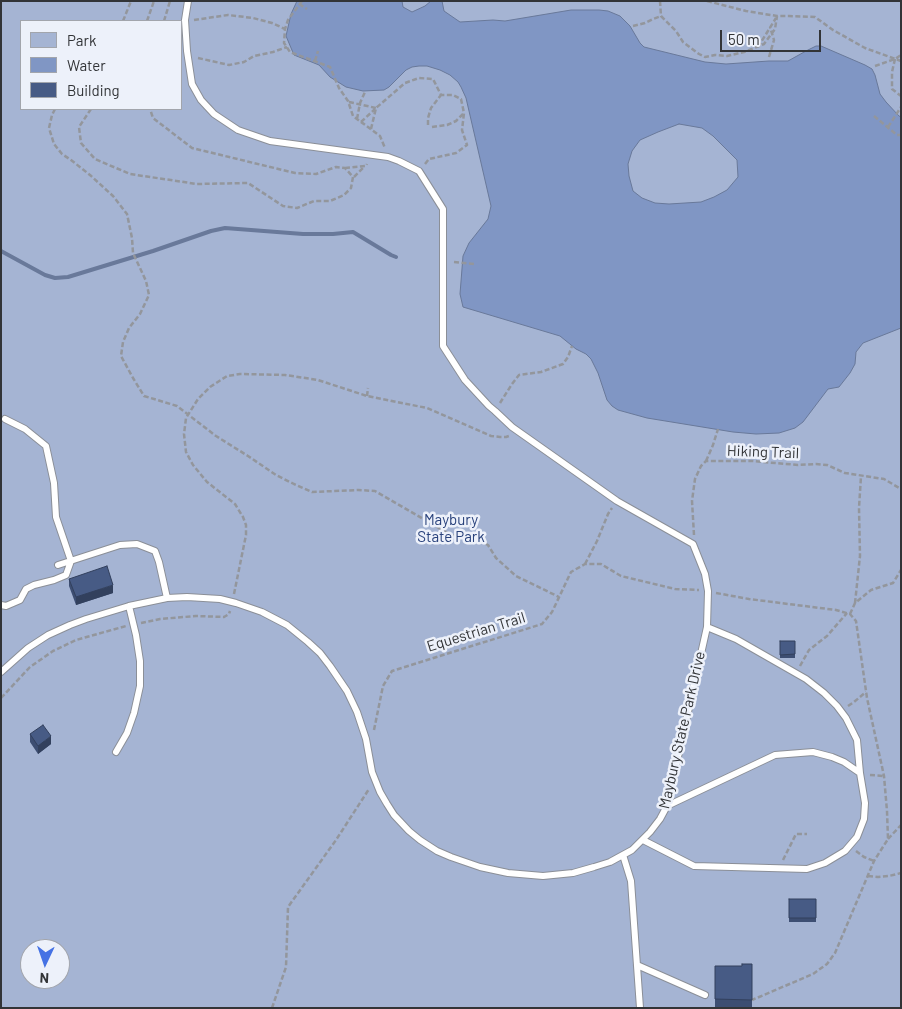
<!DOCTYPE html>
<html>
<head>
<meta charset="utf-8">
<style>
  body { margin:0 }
  #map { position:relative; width:902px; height:1009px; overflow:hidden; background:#dfe4ec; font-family:Barlow,sans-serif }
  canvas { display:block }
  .frame { position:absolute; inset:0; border:2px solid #323437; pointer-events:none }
  .legend { position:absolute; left:20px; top:20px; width:162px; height:90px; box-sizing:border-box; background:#edf1fa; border:1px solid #a2a5ac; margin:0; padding:6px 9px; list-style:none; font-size:15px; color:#323437 }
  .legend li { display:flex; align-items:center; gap:10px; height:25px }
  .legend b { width:25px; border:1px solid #a2a5ac }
  .north { position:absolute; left:20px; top:939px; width:50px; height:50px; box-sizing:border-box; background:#edf1fa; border:1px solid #a2a5ac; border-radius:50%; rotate:183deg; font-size:14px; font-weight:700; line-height:20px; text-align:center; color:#323437 }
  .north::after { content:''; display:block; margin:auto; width:18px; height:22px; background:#4572e4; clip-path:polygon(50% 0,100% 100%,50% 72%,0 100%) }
  .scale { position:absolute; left:720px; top:30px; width:101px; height:22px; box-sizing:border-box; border:2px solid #323437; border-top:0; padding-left:6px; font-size:15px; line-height:18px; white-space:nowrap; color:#323437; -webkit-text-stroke:4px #edf1fa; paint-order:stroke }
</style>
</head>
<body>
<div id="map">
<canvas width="902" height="1009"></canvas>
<div class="frame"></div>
<ul class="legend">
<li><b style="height:14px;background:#a5b4d3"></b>Park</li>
<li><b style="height:14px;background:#8096c4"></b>Water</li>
<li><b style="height:14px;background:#475b85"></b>Building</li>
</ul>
<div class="north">N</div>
<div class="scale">50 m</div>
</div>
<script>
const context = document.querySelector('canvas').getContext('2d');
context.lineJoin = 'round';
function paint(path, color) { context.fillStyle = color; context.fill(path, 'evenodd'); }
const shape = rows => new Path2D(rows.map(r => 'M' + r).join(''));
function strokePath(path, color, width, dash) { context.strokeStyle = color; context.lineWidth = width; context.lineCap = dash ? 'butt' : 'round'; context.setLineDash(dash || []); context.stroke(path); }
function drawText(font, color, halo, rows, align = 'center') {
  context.font = font + ' Barlow,sans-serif'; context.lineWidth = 5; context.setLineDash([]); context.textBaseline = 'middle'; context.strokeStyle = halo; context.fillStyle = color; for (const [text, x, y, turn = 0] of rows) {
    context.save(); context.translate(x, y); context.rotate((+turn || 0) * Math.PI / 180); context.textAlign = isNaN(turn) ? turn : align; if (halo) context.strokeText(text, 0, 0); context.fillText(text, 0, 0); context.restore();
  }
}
paint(shape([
  [1,1,901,1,901,1008,1,1008],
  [21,21,181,21,181,109,21,109],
  [30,949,60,949,60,979,30,979]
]), '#a5b4d3');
const water = shape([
  [297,1,402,1,403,7,412,12,425,6,431,1,442,1,444,11,460,22,493,20,505,21,571,10,599,10,608,11,620,16,630,26,640,43,644,47,705,62,726,64,769,61,788,61,806,51,816,46,821,46,865,65,872,69,875,75,880,94,886,102,899,116,901,117,901,328,863,343,856,352,855,364,850,373,839,387,828,389,803,422,795,428,779,433,756,434,733,432,647,418,618,410,612,406,607,400,598,373,591,359,586,354,576,349,560,336,463,307,460,294,463,256,469,243,488,219,491,206,466,98,461,87,458,82,450,75,440,70,427,66,419,66,412,67,406,70,389,87,384,90,363,91,346,87,330,77,319,65,294,55,286,36,291,14,297,1],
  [679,124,702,128,713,136,737,160,738,177,727,190,714,197,701,202,669,204,655,203,642,198,633,191,629,176,628,164,632,151,640,140,658,132,679,124]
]);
paint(water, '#8096c4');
strokePath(water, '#69799a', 1);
strokePath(shape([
  [1,251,45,275,55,278,68,277,153,251,211,231,225,228,303,234,333,234,353,232,391,255,396,257]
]), '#69799a', 4);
const service = shape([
  [58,565,120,545,137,544,155,551,159,562,167,598],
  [1,605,6,606,20,600,26,589,34,585,54,580,66,575,71,561,56,517,54,483,46,446,25,429,5,419],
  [707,627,736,639,806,679,824,693,837,706,846,718,857,740,860,773],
  [1,672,28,648,48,635,70,625,86,619,129,606,167,598,187,597,220,599,236,603,262,612,287,625,308,642,320,653,330,666,347,691,357,712,366,739,372,772,380,792,387,804,394,815,409,831,420,840,437,851,451,857,480,867,508,873,543,876,573,873,594,867,610,862,632,850,650,832,660,819,667,806,707,627,708,591,705,574,693,544,617,501,512,427,495,411,489,406,465,380,443,346,443,209,419,171,399,161,388,157,270,141,238,130,214,114,201,100,192,84,187,51,185,20,188,1],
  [116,752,127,733,134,713,140,686,140,661,136,635,129,606],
  [643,840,694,866,807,869,825,863,845,851,857,837,864,819,865,803,860,773,844,762,832,757,813,752,775,755,667,806],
  [623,855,631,881,640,1008],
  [637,965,705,995]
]);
strokePath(service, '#8b8f97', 8);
strokePath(shape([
  [302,1,288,20,285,29,284,43,290,52,330,67,339,88,348,101,353,116,380,136,385,148],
  [660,1,661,16,676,31,683,42,699,54,705,57,715,55,727,56,744,52,764,44,775,29,777,16],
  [707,1,746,11,777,16,789,16,815,17,833,30,865,48,901,61],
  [299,4,307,9],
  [194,20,228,15,253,18,272,23,285,29],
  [123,21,131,1],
  [147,21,154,1],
  [164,21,170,1],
  [633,26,645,23,653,19,661,16],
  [758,47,776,18],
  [769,57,774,40,770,27],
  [198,58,229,65,244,62,254,56,273,52,287,47],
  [895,59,892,72,892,89,901,96],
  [315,61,318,51],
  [875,66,895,59,901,55],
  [349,102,376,108],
  [55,109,52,115,49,128,54,144,62,154,71,160,90,175,113,196,127,214,132,238,133,253,146,281,149,295,140,314,129,328,123,342,121,356,133,378,144,396,177,406,216,436,248,456,276,475,294,484,312,492,358,490,375,491,451,535,472,537,488,545,496,558,516,576,559,597],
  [91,109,79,127,81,143,95,159,130,174,197,184,248,183,283,206,297,208,314,201,330,201,344,195,351,188,353,177,345,168,336,167,316,174,295,173,192,148,153,118,150,109],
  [874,116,897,135,901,135],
  [357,119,360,103,365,92],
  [361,122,375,109],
  [428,125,428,118,431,108,441,95],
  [432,127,447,125,456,121,463,114],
  [888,127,901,107],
  [371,129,376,108,405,83,419,78,433,79,441,95,453,95,461,99,464,113,462,130,467,145,456,153,429,159,425,164],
  [345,168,366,166,367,164],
  [354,177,364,167],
  [454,262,475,264],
  [367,396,368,388],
  [500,403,512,384,519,375,541,372,563,364,568,357,572,346],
  [706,461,713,445,718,429],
  [694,535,692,501,695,479,701,466,706,461,752,461,798,465,816,464,827,465,845,473,884,479,901,489],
  [585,564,597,541,608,514,612,508],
  [716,593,749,599,836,610,850,614,856,621,867,698,884,776,887,811,888,839,874,861,835,953,827,964,813,974,752,1000],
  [234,594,246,535,246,525,243,517,235,504,207,482,193,465,186,452,184,434,186,418,198,399,210,387,227,376,240,374,285,375,318,380,367,396,427,408,491,436,500,437,506,437,509,436],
  [855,603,860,556,859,508,861,476],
  [850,614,855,603,871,590,893,583,901,570],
  [141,623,160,619,196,616,224,617,229,614,230,611],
  [800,666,809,650,827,636,847,613],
  [1,698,30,667,53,651,76,640,126,626],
  [848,706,854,702,866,692],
  [374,730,383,686,392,671,542,624,552,612,571,572,585,564,601,564,621,576,675,589,699,590],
  [870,775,884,776],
  [888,839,901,825],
  [856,851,864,857,874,861],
  [783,860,796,834,807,834],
  [868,876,878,877,889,876,901,873],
  [272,1008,286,967,288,907,336,840,369,789]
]), '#93969c', 2.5, [5, 2.5]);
strokePath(service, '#fff', 6);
paint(shape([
  [69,579,113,593,76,605,69,586],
  [780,641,795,641,795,658,780,658],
  [30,734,51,744,38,754,30,742],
  [789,899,816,899,816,922,789,922],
  [752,964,752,1008,715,1008,715,966,742,966]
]), '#3d4e72');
paint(shape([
  [113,585,113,593,76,605,76,597],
  [51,736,51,744,38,754,38,746]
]), '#32405d');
const building = shape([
  [107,566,113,585,76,597,69,579,107,566],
  [780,641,795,641,795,654,780,655,780,641],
  [43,725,51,736,38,746,30,734,43,725],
  [789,899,816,899,816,918,789,918,789,899],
  [742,964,752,964,752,1000,715,999,715,966,742,966,742,964]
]);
paint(building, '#475b85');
strokePath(building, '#32405d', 1);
drawText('15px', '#323437', '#edf1fa', [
  ["Hiking Trail",763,452,2],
  ["Equestrian Trail",476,632,-17],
  ["Maybury State Park Drive",682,730,-77]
]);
drawText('15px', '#28417b', '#edf1fa', [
  ["Maybury",451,520],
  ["State Park",451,537]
]);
</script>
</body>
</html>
